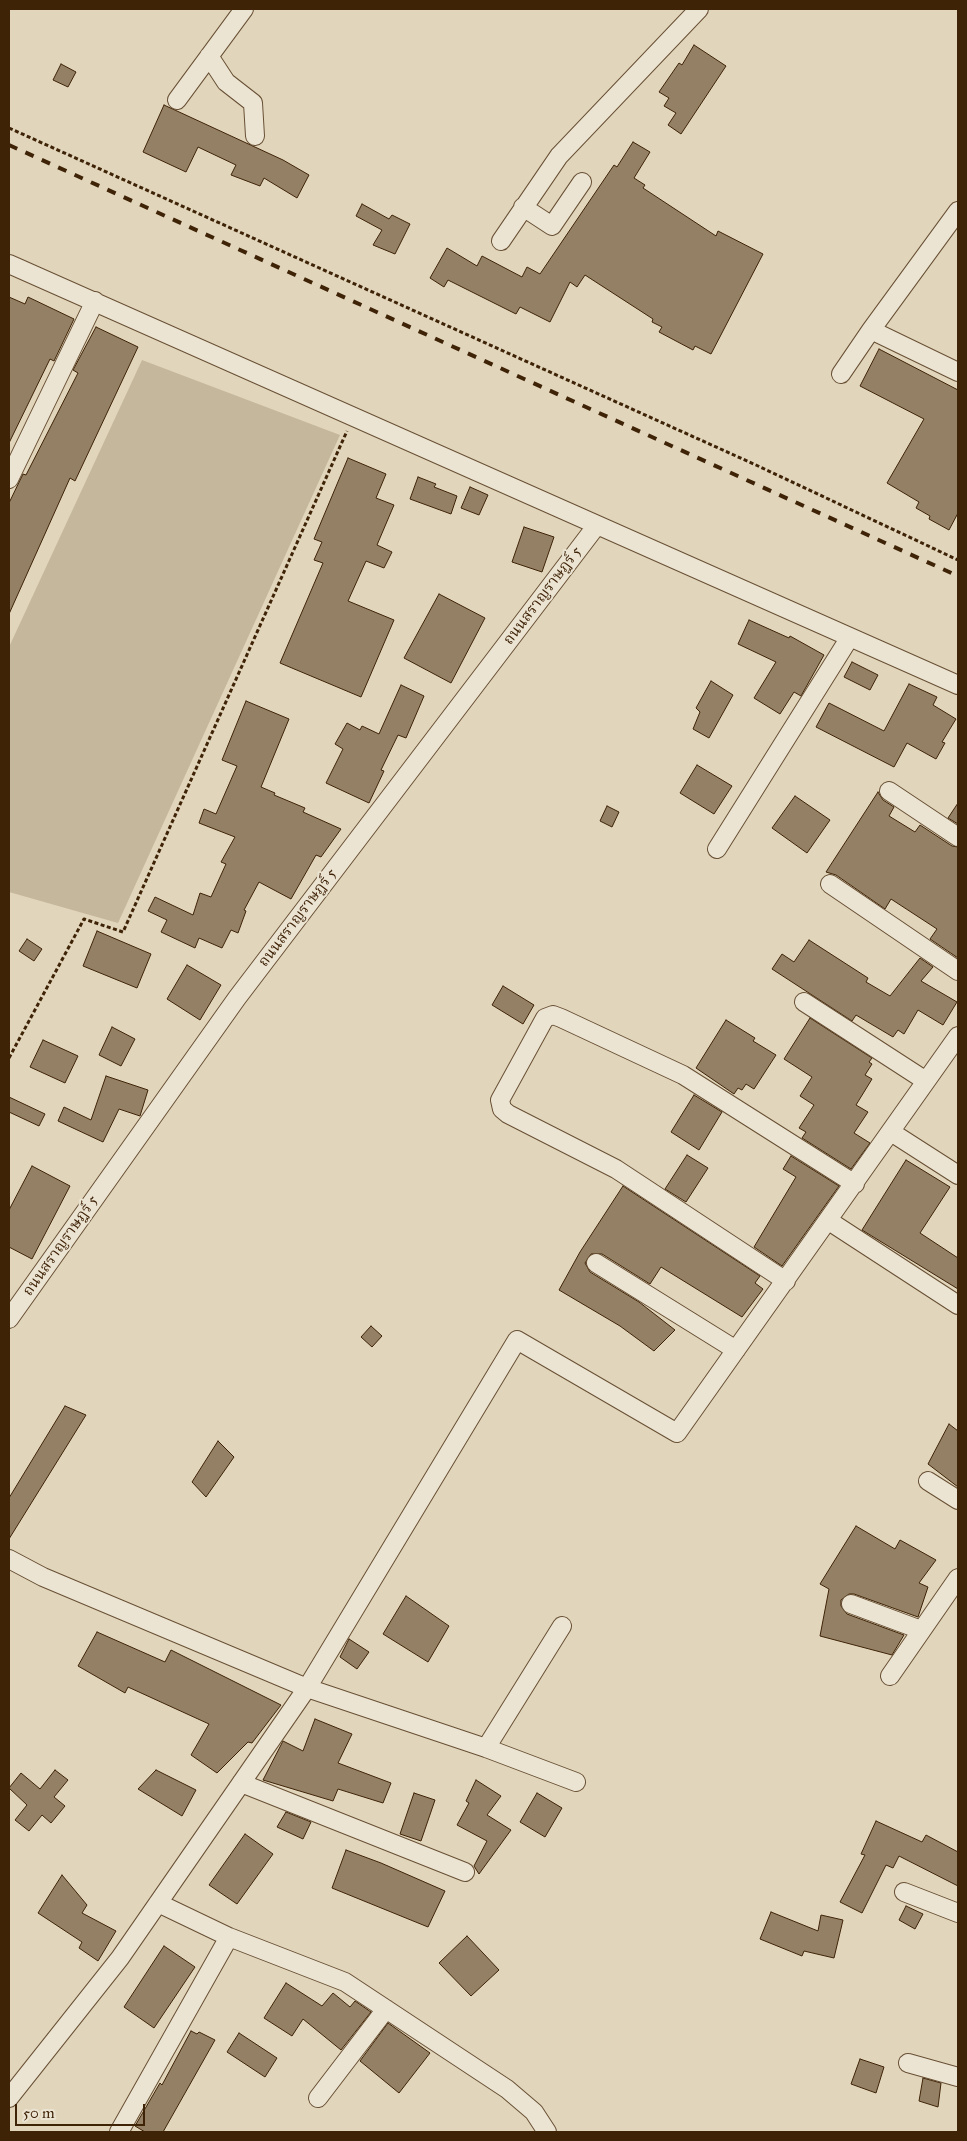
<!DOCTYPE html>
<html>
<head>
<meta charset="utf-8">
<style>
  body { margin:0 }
  #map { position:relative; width:967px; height:2141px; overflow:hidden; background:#e1d5bb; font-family:"IM FELL Great Primer",serif }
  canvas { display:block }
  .frame { position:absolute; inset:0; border:10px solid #3f2307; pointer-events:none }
  .scale { position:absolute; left:15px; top:2104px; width:130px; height:22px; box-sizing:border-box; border:2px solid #3f2307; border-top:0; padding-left:6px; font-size:15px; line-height:18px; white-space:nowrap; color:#3f2307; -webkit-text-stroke:4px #ece4d3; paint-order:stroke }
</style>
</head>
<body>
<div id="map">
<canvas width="967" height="2141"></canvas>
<div class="frame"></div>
<div class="scale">50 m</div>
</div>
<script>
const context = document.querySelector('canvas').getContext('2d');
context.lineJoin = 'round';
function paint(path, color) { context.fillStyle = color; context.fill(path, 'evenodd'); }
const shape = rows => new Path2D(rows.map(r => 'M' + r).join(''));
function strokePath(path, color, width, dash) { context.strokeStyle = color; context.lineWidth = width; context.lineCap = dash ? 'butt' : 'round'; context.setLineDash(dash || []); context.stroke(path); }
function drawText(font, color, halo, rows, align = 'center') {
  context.font = font + ' "IM FELL Great Primer","Noto Serif Thai",serif'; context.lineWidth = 4; context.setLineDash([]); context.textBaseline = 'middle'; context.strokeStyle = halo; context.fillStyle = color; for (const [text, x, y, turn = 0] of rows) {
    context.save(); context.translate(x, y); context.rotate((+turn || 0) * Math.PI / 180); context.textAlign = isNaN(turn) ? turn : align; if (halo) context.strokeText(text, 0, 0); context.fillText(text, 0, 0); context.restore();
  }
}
paint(shape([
  [142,360,340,435,118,923,9,892,9,647]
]), '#c5b79c');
const building = shape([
  [694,45,726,66,681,134,668,125,676,113,664,106,669,98,659,92,679,63,682,65,694,45],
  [61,64,76,72,68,87,53,80,61,64],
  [164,105,283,160,309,175,297,198,264,178,260,186,231,175,236,165,198,147,186,172,143,152,164,105],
  [633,142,650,152,634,178,645,185,643,188,716,236,718,231,763,254,711,354,695,346,693,350,659,332,662,327,652,322,653,319,585,275,577,287,570,282,550,322,520,307,516,314,448,280,444,287,430,278,447,248,477,266,482,256,522,277,527,267,540,274,614,165,617,167,633,142],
  [362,204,389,219,392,215,410,224,395,254,373,245,382,230,356,216,362,204],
  [9,297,25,304,28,297,74,319,54,361,50,359,9,443,9,297],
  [96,327,138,347,75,481,70,478,9,614,9,503,23,474,26,475,78,373,73,370,96,327],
  [879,349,958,390,958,513,949,530,929,519,930,516,916,508,919,502,887,483,924,419,860,386,879,349],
  [348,458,386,474,376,498,394,505,377,545,392,552,384,568,366,561,348,601,394,620,361,697,280,663,323,563,314,560,322,542,314,539,348,458],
  [418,477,436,484,434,487,457,496,451,514,410,499,418,477],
  [470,487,488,495,479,515,461,508,470,487],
  [524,527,554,537,542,572,512,562,524,527],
  [439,594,485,618,451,683,404,658,439,594],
  [749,620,789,638,790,636,824,655,801,696,794,692,780,714,754,698,776,662,738,644,749,620],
  [852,662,878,675,870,690,844,677,852,662],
  [711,681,733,695,709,738,693,729,700,712,696,708,711,681],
  [909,684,937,697,933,705,956,719,942,742,945,743,936,759,907,743,894,767,816,727,829,703,884,731,909,684],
  [401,685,424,696,406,738,398,735,381,770,384,771,369,803,326,783,343,749,335,744,347,723,360,730,362,726,379,734,401,685],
  [246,701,289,719,261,787,275,793,274,795,305,808,303,812,341,829,321,857,316,855,291,899,259,882,244,910,246,911,238,933,231,930,222,948,199,938,195,948,161,932,167,920,148,911,155,897,193,915,200,893,211,897,226,864,221,862,235,837,199,823,204,809,216,814,237,766,222,760,246,701],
  [697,765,732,786,714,814,680,793,697,765],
  [878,792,883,800,894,807,889,816,915,832,920,825,952,846,958,847,958,958,930,939,937,929,891,899,885,909,836,875,826,872,878,792],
  [795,796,830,820,807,853,772,828,795,796],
  [958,803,958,824,948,818,958,803],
  [607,806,619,812,612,827,600,821,607,806],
  [97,931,151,954,137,988,83,966,97,931],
  [27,939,42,949,34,961,19,951,27,939],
  [809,940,868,978,866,982,890,996,920,958,933,967,921,981,957,1002,943,1025,918,1010,904,1034,898,1030,893,1037,856,1015,852,1021,772,969,782,954,794,962,809,940],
  [187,965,221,985,200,1020,167,999,187,965],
  [503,986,534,1005,523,1024,492,1005,503,986],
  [810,1018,872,1058,869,1062,872,1064,865,1075,872,1079,856,1105,868,1112,854,1133,870,1143,851,1169,802,1138,806,1132,799,1128,814,1105,800,1096,812,1077,784,1059,810,1018],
  [726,1020,755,1038,753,1041,776,1055,754,1089,746,1084,742,1090,738,1088,734,1094,696,1068,726,1020],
  [112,1027,135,1039,121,1066,99,1055,112,1027],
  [43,1040,78,1056,65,1083,30,1067,43,1040],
  [106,1076,148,1090,140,1116,119,1109,103,1142,58,1121,64,1107,91,1120,106,1076],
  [694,1095,722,1112,699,1150,671,1132,694,1095],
  [9,1097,45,1114,39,1126,9,1112,9,1097],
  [687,1155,708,1168,686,1202,665,1189,687,1155],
  [791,1156,839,1186,782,1266,754,1247,796,1177,783,1169,791,1156],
  [906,1160,950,1187,920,1233,958,1258,958,1289,862,1230,906,1160],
  [32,1166,70,1186,32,1259,9,1247,9,1210,32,1166],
  [623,1186,760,1276,755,1283,763,1289,742,1317,661,1267,650,1284,602,1254,591,1254,585,1263,590,1272,639,1302,675,1330,654,1351,620,1326,559,1290,580,1252,623,1186],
  [371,1326,382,1336,372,1347,361,1337,371,1326],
  [65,1406,86,1415,9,1539,9,1498,65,1406],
  [949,1424,958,1431,958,1487,928,1464,949,1424],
  [218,1441,234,1457,206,1497,192,1482,218,1441],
  [856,1526,895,1549,900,1540,936,1560,919,1583,928,1587,918,1617,854,1594,849,1594,841,1600,841,1606,847,1614,904,1635,892,1655,820,1636,829,1589,820,1584,856,1526],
  [406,1596,449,1626,428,1662,383,1634,406,1596],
  [97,1632,165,1662,171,1650,281,1705,252,1743,248,1742,217,1773,191,1755,209,1724,128,1687,125,1693,78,1666,97,1632],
  [349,1639,369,1652,357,1669,340,1657,349,1639],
  [315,1719,352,1734,338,1763,391,1783,383,1803,338,1789,333,1801,263,1780,283,1741,303,1751,315,1719],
  [55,1770,68,1780,54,1797,65,1806,51,1823,42,1815,29,1831,15,1820,27,1805,9,1788,21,1773,40,1789,55,1770],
  [156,1770,196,1790,182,1816,138,1789,156,1770],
  [476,1780,501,1796,487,1815,511,1830,479,1874,474,1866,487,1841,457,1825,469,1803,466,1801,476,1780],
  [414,1793,435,1800,421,1841,400,1834,414,1793],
  [537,1793,562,1808,545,1837,520,1822,537,1793],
  [286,1812,311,1822,303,1839,277,1827,286,1812],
  [876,1821,922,1842,926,1835,958,1852,958,1886,899,1856,893,1868,886,1865,862,1913,840,1902,865,1855,861,1854,876,1821],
  [245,1834,273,1854,237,1904,209,1885,245,1834],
  [346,1850,381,1863,445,1891,428,1927,332,1888,346,1850],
  [62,1875,87,1905,82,1913,116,1931,98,1961,79,1948,82,1942,38,1913,62,1875],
  [906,1906,923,1914,915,1929,899,1920,906,1906],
  [771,1912,818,1931,821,1915,843,1920,834,1958,804,1951,802,1956,760,1939,771,1912],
  [467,1936,499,1970,471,1996,439,1963,467,1936],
  [164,1946,195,1967,154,2028,124,2007,164,1946],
  [286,1983,322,2006,333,1993,350,2007,355,2001,371,2012,341,2050,303,2019,292,2036,264,2018,286,1983],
  [388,2023,430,2053,399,2093,360,2061,388,2023],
  [191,2031,197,2034,199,2032,215,2040,163,2132,145,2132,135,2126,160,2083,162,2085,191,2031],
  [239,2033,277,2058,265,2077,227,2052,239,2033],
  [860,2059,884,2067,876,2093,851,2084,860,2059],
  [923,2078,941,2083,938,2107,919,2101,923,2078]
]);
paint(building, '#938065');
strokePath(building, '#3f2307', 1);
const minor = shape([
  [209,56,226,82,253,103,255,136],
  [177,100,244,9],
  [523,207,552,226,582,182],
  [958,211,871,330,958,372],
  [501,241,559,156,699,9],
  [9,264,958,685],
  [841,374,871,330],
  [9,479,95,301],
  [889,791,958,837],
  [717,849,850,637],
  [830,884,958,971],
  [804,1002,926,1081],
  [891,1132,958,1175],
  [829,1221,958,1305],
  [596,1263,736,1350],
  [786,1281,616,1169,508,1114,502,1109,500,1100,545,1018,553,1015,561,1018,683,1075,855,1184],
  [9,1319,237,998,597,525],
  [928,1481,958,1500],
  [9,1559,43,1577,307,1688,486,1748,576,1782],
  [851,1604,921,1630],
  [890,1676,958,1578],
  [486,1748,562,1626],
  [241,1783,465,1872],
  [904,1892,958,1913],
  [158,1903,229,1937,345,1982,507,2089,534,2112,547,2132],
  [908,2063,958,2077],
  [9,2098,120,1958,307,1688,517,1340,677,1433,958,1036],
  [318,2098,386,2009],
  [119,2132,229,1937]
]);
strokePath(minor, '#685034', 20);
strokePath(shape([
  [9,128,756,465,958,560],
  [9,1058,84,919,123,932,347,431]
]), '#3f2307', 3, [4, 2.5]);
strokePath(minor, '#ece4d3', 18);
strokePath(shape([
  [9,145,958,576]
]), '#3f2307', 4, [9, 9]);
drawText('15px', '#3f2307', '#ece4d3', [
  ["ถนนสราญราษฎร์ 5",543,596,-53],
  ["ถนนสราญราษฎร์ 5",298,918,-53],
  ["ถนนสราญราษฎร์ 5",61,1246,-55]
]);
</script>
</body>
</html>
